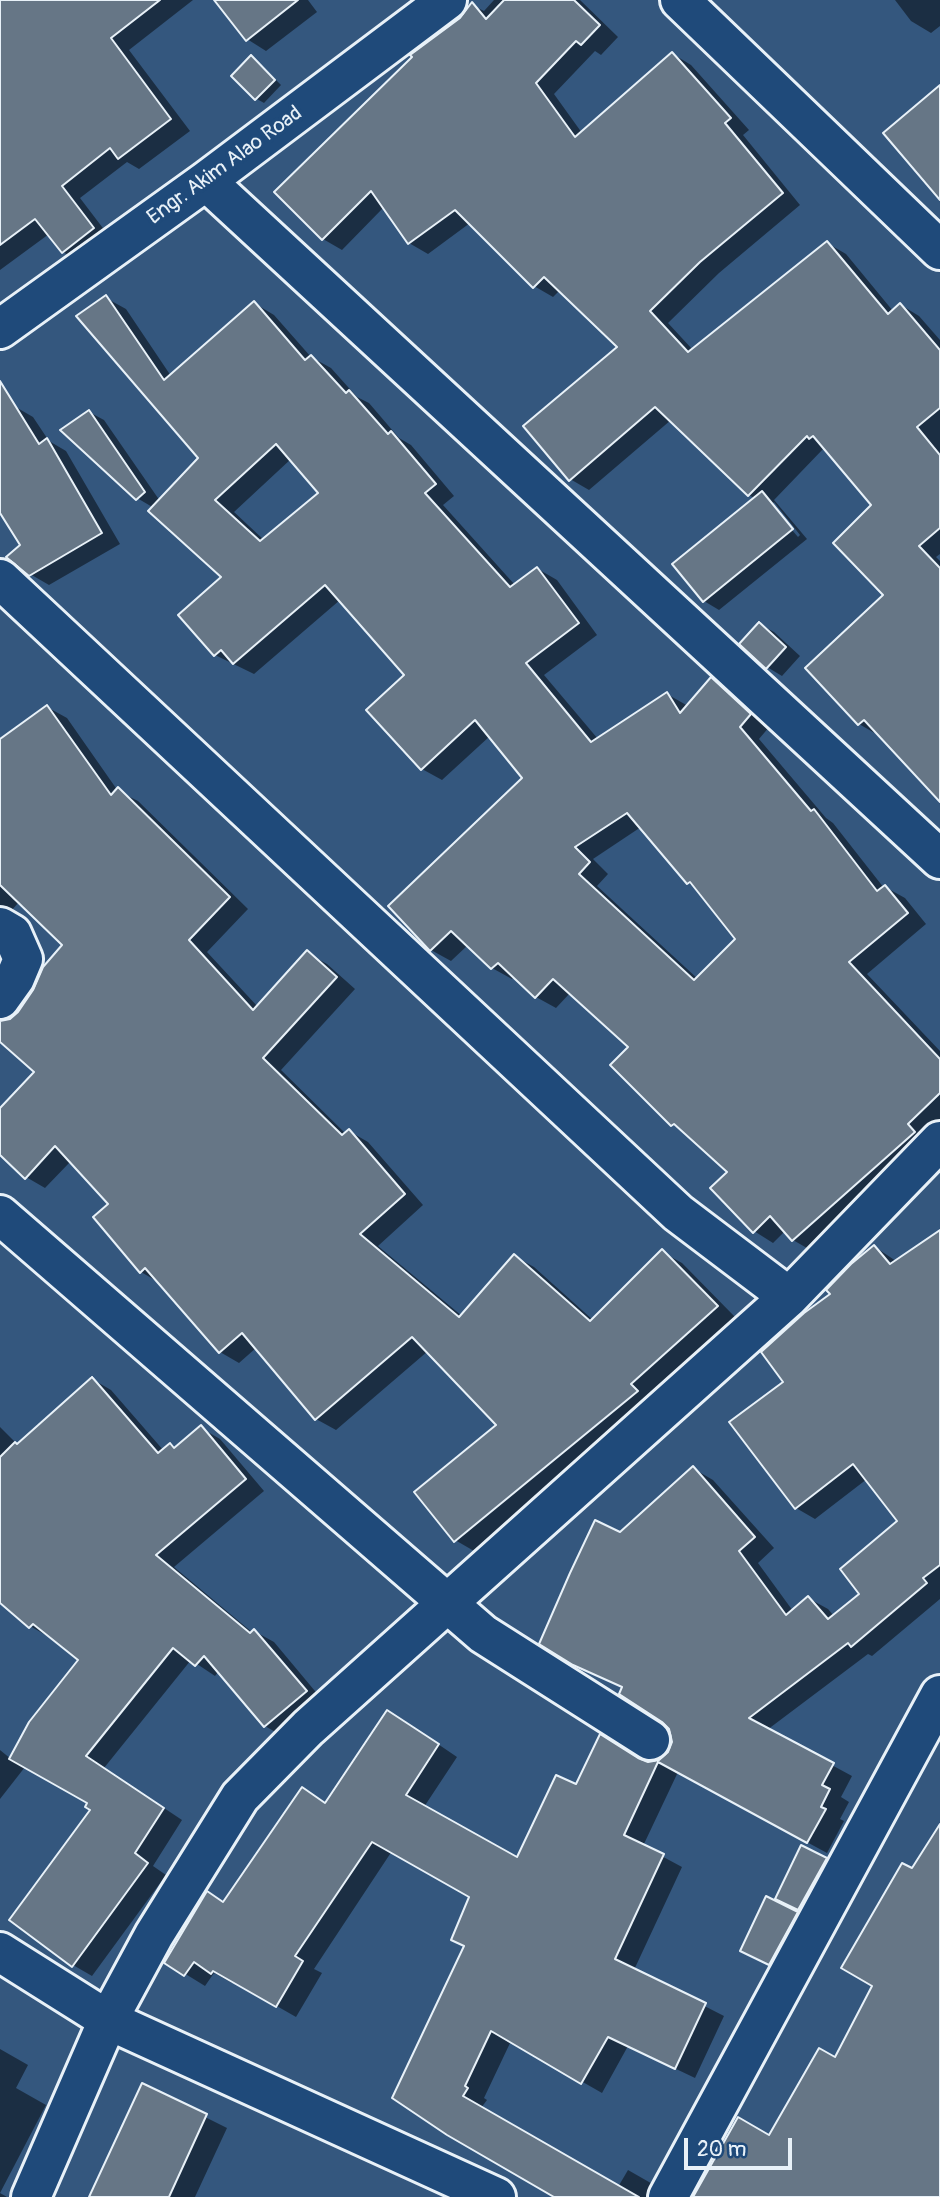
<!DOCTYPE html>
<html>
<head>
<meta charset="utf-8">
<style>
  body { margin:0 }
  #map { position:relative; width:940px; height:2197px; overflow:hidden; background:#34577e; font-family:Pangolin,sans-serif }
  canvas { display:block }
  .scale { position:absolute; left:684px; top:2138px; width:108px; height:32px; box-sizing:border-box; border:4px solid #e8f1f8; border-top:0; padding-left:9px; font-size:21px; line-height:24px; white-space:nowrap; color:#e8f1f8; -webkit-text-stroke:5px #1f4a7a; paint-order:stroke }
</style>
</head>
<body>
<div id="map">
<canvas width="940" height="2197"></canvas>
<div class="scale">20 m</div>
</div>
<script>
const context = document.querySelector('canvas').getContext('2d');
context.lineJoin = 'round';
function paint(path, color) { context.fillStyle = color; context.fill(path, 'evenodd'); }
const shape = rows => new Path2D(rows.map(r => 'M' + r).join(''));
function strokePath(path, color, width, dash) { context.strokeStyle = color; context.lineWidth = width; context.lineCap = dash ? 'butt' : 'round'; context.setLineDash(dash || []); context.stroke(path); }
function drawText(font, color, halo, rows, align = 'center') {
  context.font = font + ' Pangolin,sans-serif'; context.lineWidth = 7; context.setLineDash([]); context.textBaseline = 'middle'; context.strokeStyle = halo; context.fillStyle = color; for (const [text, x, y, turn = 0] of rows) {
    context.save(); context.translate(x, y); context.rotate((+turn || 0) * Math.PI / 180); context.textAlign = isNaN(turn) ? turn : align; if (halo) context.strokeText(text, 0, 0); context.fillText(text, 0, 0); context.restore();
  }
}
paint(shape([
  [0,0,193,0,129,50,190,131,139,169,127,162,80,198,112,240,82,263,63,252,49,234,0,270],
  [217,0,308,0,317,12,266,51,247,39],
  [494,0,580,0,618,37,601,55,595,51,554,94,582,133,673,54,691,65,749,130,743,135,800,205,719,273,668,323,693,350,827,243,846,254,893,311,901,305,919,316,940,340,940,554,936,557,940,561,940,796,878,735,859,724,885,595,874,505,825,447,774,500,807,539,719,610,704,601,756,499,749,495,671,420,589,490,570,479,619,347,560,290,553,297,534,286,470,223,428,254,409,243,384,207,342,250,323,239,461,19,472,5,484,11],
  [774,502,800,535,798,537,771,505],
  [895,0,940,0,940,26,931,33,911,21],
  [251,57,258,62,281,85,264,103,257,99,233,76],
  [106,298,126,309,171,376,254,303,274,315,311,357,331,368,357,397,369,403,399,438,411,445,454,496,443,505,515,585,538,569,557,580,597,635,544,675,598,739,667,694,688,706,711,679,731,691,770,726,759,739,826,818,833,823,884,888,885,887,905,898,926,924,867,974,940,1051,940,1122,812,1251,793,1240,785,1231,773,1243,754,1231,729,1172,686,1133,673,1125,613,1065,630,1047,571,992,556,1008,536,997,515,976,512,979,492,968,468,945,451,961,431,950,390,906,525,778,490,736,442,780,422,769,407,675,340,600,254,674,215,655,223,577,154,508,137,498,89,412,104,420,160,501,201,458],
  [291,459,320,493,264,540,234,512],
  [641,827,688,883,697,888,737,939,698,979,597,886,608,874,593,859],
  [14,406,33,417,49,441,66,451,120,544,49,585,30,574,23,545,0,509,0,415],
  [759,624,774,632,800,656,782,676,767,667],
  [47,707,67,718,118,791,138,801,248,909,207,952,258,1007,307,953,327,964,355,989,281,1070,346,1134,349,1131,368,1142,423,1205,378,1246,462,1316,514,1256,534,1267,593,1320,662,1252,682,1263,736,1318,649,1395,656,1403,474,1551,455,1540,499,1425,428,1351,336,1430,316,1419,256,1348,239,1363,220,1352,160,1283,141,1272,111,1204,71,1161,45,1188,26,1177,0,1152,0,1110,37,1071,0,1040,0,1022,72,997,65,945,19,902,3,920,0,918,0,741],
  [940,1242,940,1599,872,1656,868,1654,767,1730,852,1776,841,1797,849,1802,840,1819,844,1821,827,1853,678,1772,643,1846,682,1867,634,1970,724,2016,695,2078,628,2046,602,2093,511,2041,484,2098,487,2100,481,2108,618,2187,628,2170,670,2194,669,2197,558,2197,448,2134,471,1897,392,1851,314,1969,322,1973,296,2017,233,1981,232,1983,214,1973,205,1986,166,1962,224,1903,302,1789,327,1804,407,1723,457,1757,424,1807,518,1860,577,1787,641,1761,648,1764,660,1761,670,1753,674,1742,671,1728,623,1688,574,1664,620,1534,694,1469,713,1480,774,1548,758,1563,793,1611,808,1598,828,1609,834,1616,861,1594,900,1521,867,1479,815,1519,796,1508,785,1382,832,1295,875,1247,896,1261],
  [92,1379,111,1390,164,1451,170,1445,176,1448,201,1428,220,1439,264,1491,174,1567,253,1633,254,1631,274,1642,325,1703,284,1737,265,1726,219,1671,215,1676,191,1660,104,1768,182,1820,153,1866,166,1875,92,1976,73,1965,12,1919,92,1810,90,1803,25,1767,0,1799,0,1750,11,1759,80,1660,51,1636,49,1637,30,1626,0,1600,0,1427,18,1445],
  [826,1859,841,1868,814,1917,792,1907],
  [797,1913,812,1922,784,1972,742,1951],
  [0,2049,28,2065,16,2088,46,2105,0,2193,7,2197,0,2197],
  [143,2086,227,2128,195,2197,91,2197]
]), '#0007');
const building = shape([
  [0,0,160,0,111,38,171,119,118,159,110,148,62,186,94,228,62,253,35,219,0,245,0,0],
  [214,0,298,0,246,41,214,0],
  [504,0,574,0,600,25,581,45,576,41,536,83,575,137,672,52,731,118,725,123,783,193,700,262,650,311,688,352,827,241,888,314,900,303,940,350,940,408,917,427,940,455,940,528,919,546,940,568,940,802,864,720,858,725,805,668,883,595,833,543,871,505,813,436,809,439,807,436,748,496,655,407,569,481,523,426,617,347,544,277,533,288,455,210,408,244,371,191,322,240,274,192,412,57,410,55,460,18,472,2,486,19,504,0],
  [251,55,275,80,255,100,231,76,251,55],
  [940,85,940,200,883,133,940,85],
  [106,295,164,380,254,301,305,360,311,355,346,393,349,390,388,434,391,431,436,484,425,493,510,587,537,567,579,623,526,663,591,742,667,692,680,713,711,677,751,714,740,727,811,811,814,809,877,891,885,885,908,913,849,962,940,1059,940,1093,908,1124,915,1132,792,1241,770,1216,753,1233,710,1188,727,1172,674,1124,671,1126,610,1065,628,1047,553,979,535,998,498,963,491,969,451,931,430,951,388,906,522,778,475,720,421,770,366,710,404,675,325,585,233,664,221,650,214,656,178,615,221,577,148,511,198,458,76,316,106,295],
  [276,444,318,493,260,541,215,500,276,444],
  [627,813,687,884,690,882,735,939,694,980,579,874,590,862,575,847,627,813],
  [0,381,39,444,47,438,102,533,29,576,6,557,20,545,0,513,0,381],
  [89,410,145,492,136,500,60,430,89,410],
  [762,491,793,529,703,602,672,564,762,491],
  [759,622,786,647,766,669,739,644,759,622],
  [47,705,111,795,118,787,230,897,189,940,253,1010,307,950,337,977,263,1058,342,1135,349,1129,405,1194,360,1234,459,1317,514,1254,590,1321,662,1249,718,1306,631,1384,638,1391,454,1542,414,1492,496,1425,412,1337,315,1420,242,1333,219,1353,145,1268,140,1273,93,1217,108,1204,55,1146,25,1179,0,1155,0,1108,34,1072,0,1042,0,1021,10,1019,18,1012,33,990,43,967,62,945,0,885,0,739,47,705],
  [940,1230,940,1565,923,1578,927,1583,851,1647,848,1643,749,1718,834,1763,822,1785,830,1789,821,1807,826,1809,807,1843,658,1762,624,1835,664,1854,615,1959,706,2003,675,2069,608,2037,581,2084,491,2031,465,2086,468,2088,463,2096,639,2197,554,2197,447,2135,392,2098,464,1946,451,1940,469,1897,372,1842,295,1956,303,1961,276,2007,213,1971,211,1974,194,1962,184,1976,164,1963,207,1891,223,1902,302,1787,325,1803,387,1710,439,1744,406,1795,517,1857,556,1775,576,1784,600,1734,638,1758,648,1762,659,1760,668,1752,672,1742,669,1729,662,1722,619,1694,622,1687,573,1665,539,1644,570,1573,595,1520,620,1532,693,1466,755,1537,739,1551,786,1615,808,1596,828,1619,859,1594,840,1569,897,1521,853,1464,795,1509,729,1422,783,1382,761,1352,804,1313,830,1294,826,1290,851,1264,874,1245,890,1264,940,1230],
  [92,1377,158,1453,170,1443,174,1448,201,1425,246,1479,156,1555,250,1633,254,1629,307,1691,264,1727,204,1656,195,1666,173,1648,86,1756,164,1808,135,1853,148,1863,72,1967,9,1920,90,1810,85,1807,87,1803,9,1759,29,1722,78,1660,33,1624,29,1628,0,1603,0,1457,15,1442,17,1444,92,1377],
  [940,1824,940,2197,693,2197,738,2117,769,2135,819,2048,835,2057,872,1986,841,1968,902,1863,912,1868,940,1824],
  [801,1845,827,1858,798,1910,775,1899,801,1845],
  [766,1896,798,1912,769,1965,740,1951,766,1896],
  [142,2083,207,2114,169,2197,89,2197,142,2083]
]);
paint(building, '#667686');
strokePath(building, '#e8f1f8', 2);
const minor = shape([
  [680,0,940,250],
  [206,181,940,859],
  [0,329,206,181,447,0],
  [0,579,678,1213,789,1297],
  [0,927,12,934,23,959,15,978,0,999],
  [0,1215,483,1634,650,1740],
  [0,1952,108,2020,496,2197],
  [31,2197,108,2020,154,1935,240,1797,308,1728,789,1297,940,1141],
  [668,2197,940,1695]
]);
strokePath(minor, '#e8f1f8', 44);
strokePath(minor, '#1f4a7a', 38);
drawText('21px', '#e8f1f8', '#1f4a7a', [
  ["Engr. Akim Alao Road",225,166,-36]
]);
</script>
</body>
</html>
